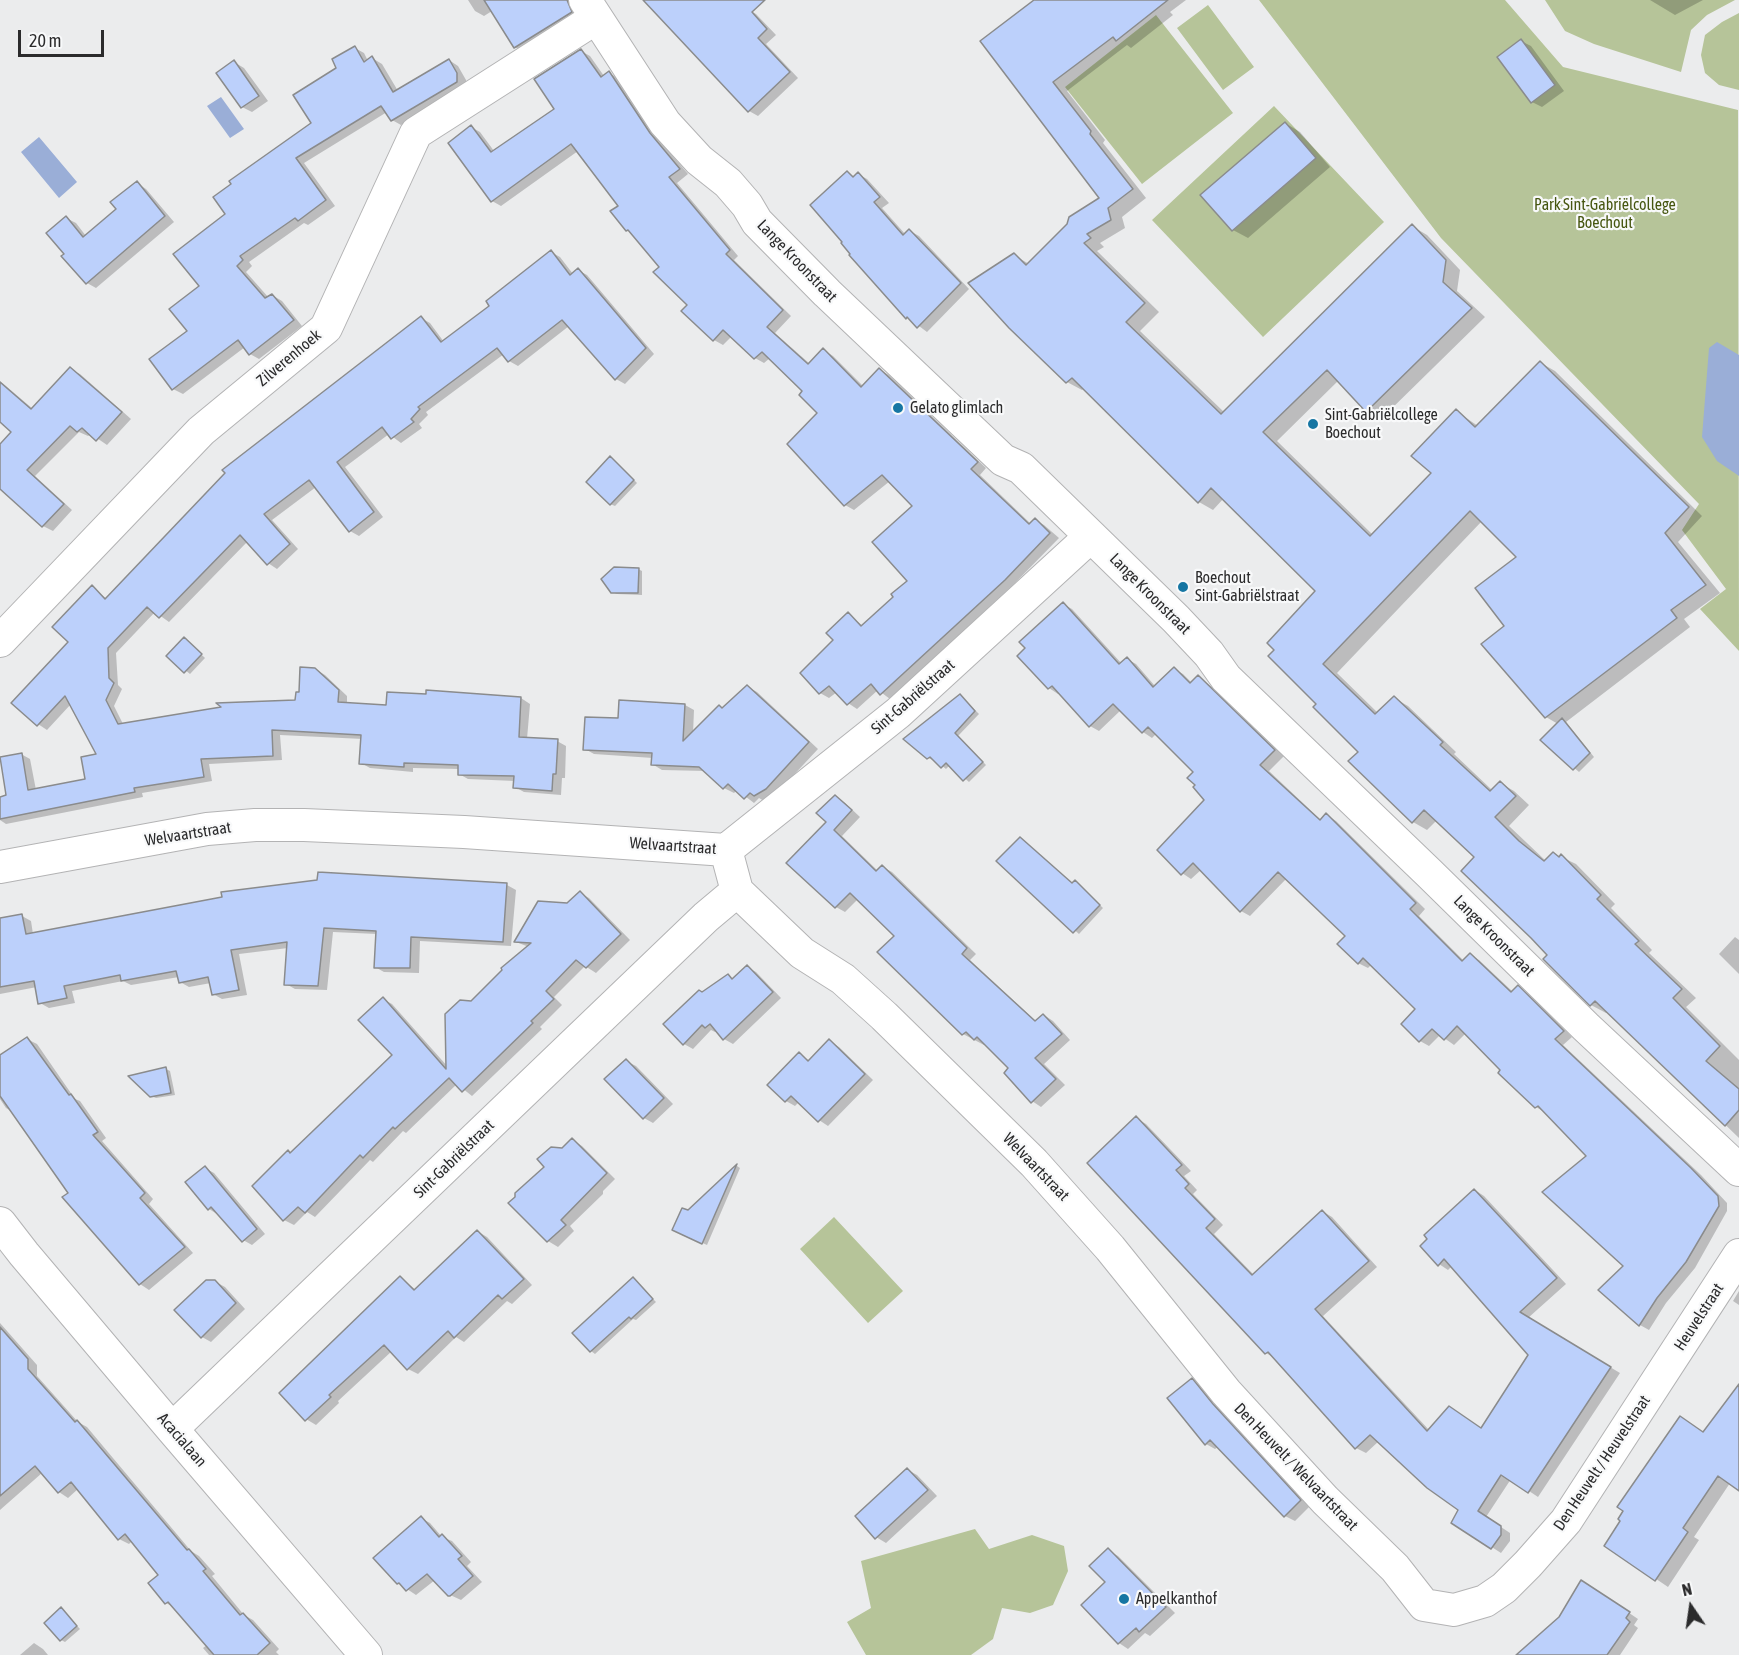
<!DOCTYPE html>
<html>
<head>
<meta charset="utf-8">
<style>
  body { margin:0 }
  #map { position:relative; width:1739px; height:1655px; overflow:hidden; background:#ebeced; font-family:"Asap Condensed",sans-serif }
  canvas { display:block }
  .north { position:absolute; left:1661px; top:1577px; width:60px; height:60px; -webkit-text-stroke:4px #f8f9fa; paint-order:stroke; rotate:347deg; font-size:16px; font-weight:700; line-height:24px; text-align:center; color:#2b2b2c }
  .north::after { content:''; display:block; margin:auto; width:21px; height:27px; background:#2b2b2c; clip-path:polygon(50% 0,100% 100%,50% 72%,0 100%) }
  .scale { position:absolute; left:18px; top:30px; width:86px; height:27px; box-sizing:border-box; border:3px solid #2b2b2c; border-top:0; padding-left:8px; font-size:18px; line-height:21px; white-space:nowrap; color:#2b2b2c; -webkit-text-stroke:4px #f8f9fa; paint-order:stroke }
</style>
</head>
<body>
<div id="map">
<canvas width="1739" height="1655"></canvas>
<div class="north">N</div>
<div class="scale">20 m</div>
</div>
<script>
const context = document.querySelector('canvas').getContext('2d');
context.lineJoin = 'round';
function paint(path, color) { context.fillStyle = color; context.fill(path, 'evenodd'); }
const shape = rows => new Path2D(rows.map(r => 'M' + r).join(''));
function strokePath(path, color, width, dash) { context.strokeStyle = color; context.lineWidth = width; context.lineCap = dash ? 'butt' : 'round'; context.setLineDash(dash || []); context.stroke(path); }
function drawText(font, color, halo, rows, align = 'center') {
  context.font = font + ' "Asap Condensed",sans-serif'; context.lineWidth = 4.5; context.setLineDash([]); context.textBaseline = 'middle'; context.strokeStyle = halo; context.fillStyle = color; for (const [text, x, y, turn = 0] of rows) {
    context.save(); context.translate(x, y); context.rotate((+turn || 0) * Math.PI / 180); context.textAlign = isNaN(turn) ? turn : align; if (halo) context.strokeText(text, 0, 0); context.fillText(text, 0, 0); context.restore();
  }
}
paint(shape([
  [1259,0,1505,0,1563,67,1738,110,1739,651,1700,609,1726,589,1682,530,1699,504,1441,238],
  [1545,0,1735,0,1707,15,1691,30,1681,72,1594,44,1565,31],
  [1208,5,1254,67,1223,90,1177,28],
  [1739,13,1739,90,1719,85,1705,73,1701,55,1705,35,1722,22],
  [1156,15,1233,113,1142,184,1065,87],
  [1274,106,1384,222,1263,337,1152,220],
  [834,1217,903,1291,868,1323,800,1249],
  [975,1529,989,1549,1032,1535,1064,1546,1068,1571,1053,1605,1030,1613,1002,1608,993,1639,971,1655,866,1655,847,1622,871,1608,861,1561]
]), '#b6c499');
paint(shape([
  [221,97,244,129,230,138,207,106],
  [39,137,77,182,59,198,21,152],
  [1717,342,1739,355,1739,476,1717,461,1702,437,1709,348]
]), '#9aaed7');
paint(shape([
  [468,0,569,0,580,18,524,53,515,47,492,11,484,16,475,11],
  [645,0,738,0,746,8,756,14,776,35,766,44,798,78,758,116,749,111],
  [1037,0,1186,0,1170,12,1173,15,1131,48,1127,45,1067,91,1105,140,1103,143,1146,198,1122,217,1125,228,1100,243,1104,247,1097,251,1159,312,1140,331,1225,413,1412,226,1427,235,1460,270,1457,291,1485,317,1381,419,1367,410,1339,380,1277,441,1373,535,1434,473,1456,411,1478,426,1541,363,1555,371,1702,516,1678,542,1720,593,1684,619,1690,627,1566,722,1594,757,1579,772,1542,740,1558,724,1546,717,1483,645,1506,626,1519,557,1482,521,1337,673,1378,713,1394,698,1408,706,1456,752,1454,754,1492,790,1500,783,1514,791,1529,805,1509,826,1546,861,1553,853,1576,864,1615,904,1611,908,1652,950,1649,953,1696,998,1686,1007,1739,1060,1739,1138,1608,1011,1606,1013,1591,1005,1549,955,1476,857,1437,820,1427,830,1413,822,1360,752,1319,704,1318,591,1224,498,1213,510,1199,502,1084,388,1082,390,1067,382,1010,327,1014,255,1029,264,1101,198,982,41],
  [1650,0,1703,0,1675,15],
  [1521,41,1531,46,1564,91,1542,107,1532,102],
  [355,48,364,53,368,61,372,58,382,64,398,91,449,60,458,66,466,80,466,87,401,125,392,120,387,112,304,163,335,206,308,225,304,223,249,262,252,266,246,272,269,298,272,295,282,301,302,326,259,359,250,354,245,347,183,394,173,389,201,286,227,215,313,124,338,69],
  [581,51,590,56,604,76,609,73,618,78,659,140,688,174,677,183,738,256,734,260,791,316,775,333,810,364,824,350,833,356,864,387,880,370,889,375,986,468,980,475,1031,524,1035,520,1044,525,1059,538,1014,584,890,699,878,690,857,709,848,703,837,692,829,698,820,693,802,673,835,641,848,614,863,626,896,597,909,581,914,506,890,481,854,510,845,505,819,413,804,391,770,358,764,363,755,358,732,336,723,345,714,340,661,267,632,233,627,230,621,206,578,151,501,206,492,201,471,127,480,132,494,151,557,109],
  [234,62,244,68,268,101,252,112,242,107],
  [1285,123,1300,132,1330,167,1248,238,1233,230],
  [847,173,855,177,858,174,867,179,889,203,882,208,906,235,910,231,919,236,969,289,927,332,907,317,851,255],
  [137,183,146,189,174,222,96,288,87,283,66,254,66,218,76,223,86,236,118,209],
  [551,252,560,257,573,274,578,270,587,275,654,354,625,384,616,379,569,326,518,366,509,361,504,354,426,412,428,415,419,424,422,428,401,443,389,434,345,467,383,517,359,536,350,531,316,487,272,520,298,549,277,569,268,563,248,541,169,622,155,612,116,653,118,685,122,689,114,706,123,724,297,701,315,669,325,675,347,696,347,704,387,707,521,698,530,704,527,739,557,741,566,746,565,778,562,778,561,795,524,792,515,787,515,781,468,779,459,774,459,769,413,768,413,772,370,768,361,763,363,739,280,735,282,760,209,764,212,781,142,793,143,797,6,824,0,820,0,798,8,797,21,754,30,759,36,790,87,781,98,755,71,704,47,730,38,724,92,587,107,599,421,318,430,323,444,342,492,306],
  [70,369,80,374,131,419,107,445,91,434,88,436,79,432,35,476,72,510,53,531,43,526,0,487,0,446,14,431,0,420,0,381,33,409],
  [615,461,637,483,615,506,610,504],
  [638,569,642,571,642,595,617,594,612,592],
  [1063,604,1072,609,1122,664,1127,659,1136,664,1155,686,1174,669,1183,674,1192,683,1198,677,1207,683,1284,756,1269,771,1322,821,1327,815,1336,821,1425,909,1419,916,1464,961,1470,955,1479,960,1513,992,1518,987,1527,993,1572,1037,1563,1045,1701,1175,1727,1203,1727,1211,1695,1268,1666,1303,1649,1330,1640,1325,1625,1266,1588,1156,1546,1113,1536,1107,1500,1073,1502,1070,1466,1033,1454,1045,1440,1035,1429,1046,1420,1041,1417,1009,1372,964,1368,968,1358,963,1347,936,1287,878,1250,916,1241,911,1201,870,1191,879,1182,873,1206,800,1195,772,1156,734,1152,738,1143,732,1121,710,1099,731,1090,726,1059,692,1058,694,1049,688],
  [188,642,205,658,190,674,168,656],
  [748,687,757,692,818,749,776,794,764,801,759,798,754,803,737,790,734,793,724,788,706,771,662,770,652,764,653,758,594,754,585,749,620,720,685,705,694,710,693,734],
  [961,696,979,714,958,736,986,765,969,782,950,765,946,769,934,759,933,760,928,758],
  [835,796,844,802,860,817,842,836,878,871,883,867,892,872,976,954,970,960,1037,1022,1044,1015,1053,1021,1070,1040,1044,1064,1065,1085,1041,1107,1032,1101,1010,1068,986,1043,984,1045,963,1034,896,936,858,899,845,912,836,907,788,863,828,822],
  [1025,842,1073,884,1079,885,1103,908,1079,934,998,861],
  [319,874,507,885,516,890,511,946,420,941,419,973,384,972,375,967,377,934,333,932,327,990,295,989,286,984,288,948,239,954,247,995,222,999,213,994,211,983,189,987,180,982,179,977,131,985,123,981,72,991,75,1003,49,1008,40,1003,37,987,0,994,0,920,22,916,31,921,33,934,319,882],
  [580,893,589,898,630,940,596,973,585,966,554,997,562,1005,540,1027,542,1029,472,1096,457,1084,406,1133,403,1131,373,1162,370,1160,315,1217,307,1212,294,1225,284,1220,291,1154,394,1055,383,999,392,1004,448,1067,472,1003,529,947,516,942,567,905],
  [1735,937,1739,940,1739,974,1719,954],
  [747,967,756,972,781,998,733,1044,724,1039,717,1030,715,1032,711,1030,693,1049,684,1044,703,994,728,976,734,980],
  [27,1039,37,1044,75,1099,80,1101,106,1138,102,1141,153,1199,149,1204,193,1253,149,1290,140,1284,70,1193,13,1112,6,1108,0,1099,0,1057],
  [830,1041,839,1047,873,1080,828,1126,819,1120,799,1102,795,1106,786,1101,799,1054,810,1061],
  [626,1061,636,1066,673,1104,653,1123,644,1118],
  [166,1069,170,1071,175,1095,156,1098,151,1096],
  [1136,1118,1146,1124,1191,1171,1184,1176,1197,1190,1193,1194,1223,1225,1214,1234,1254,1275,1322,1211,1332,1217,1377,1267,1323,1316,1430,1431,1450,1408,1482,1429,1530,1355,1452,1266,1448,1270,1439,1264,1475,1190,1484,1196,1566,1284,1528,1318,1620,1373,1538,1497,1511,1479,1486,1517,1510,1533,1510,1541,1501,1553,1453,1522,1460,1510,1379,1441,1366,1453,1356,1448,1276,1359,1266,1353],
  [573,1140,582,1146,615,1179,603,1191,603,1194,570,1226,574,1231,558,1247,548,1241,510,1203],
  [737,1166,740,1168,707,1245,678,1232,688,1212],
  [205,1168,214,1173,265,1234,252,1245,243,1240,217,1214,209,1209],
  [477,1231,487,1237,532,1285,512,1304,507,1301,464,1342,456,1337,418,1374,408,1369,392,1351,338,1401,339,1403,316,1425,306,1419,401,1278,416,1290],
  [633,1279,656,1302,636,1320,633,1319,595,1354,591,1351],
  [214,1281,225,1287,245,1309,211,1342,202,1337],
  [1739,1291,1739,1305,1733,1301],
  [0,1323,37,1365,37,1376,78,1422,87,1427,191,1551,199,1556,215,1574,212,1576,244,1615,253,1620,279,1649,276,1652,279,1655,209,1655,203,1648,207,1645,177,1609,166,1603,160,1575,132,1541,129,1544,119,1539,78,1489,68,1498,59,1492,42,1473,0,1510],
  [1192,1380,1201,1385,1222,1411,1310,1506,1295,1521,1285,1516,1218,1447,1215,1449,1206,1444],
  [1739,1385,1739,1489,1730,1483,1694,1537,1699,1540,1668,1587,1606,1545,1622,1520,1704,1433],
  [908,1470,917,1475,937,1496,886,1543,876,1537],
  [421,1518,430,1523,442,1537,452,1541,471,1562,467,1566,482,1582,461,1600,448,1594,435,1580,416,1595,398,1583],
  [1108,1550,1118,1556,1175,1613,1150,1636,1145,1633,1128,1649,1119,1643,1107,1582],
  [1591,1587,1638,1619,1634,1625,1638,1628,1620,1655,1519,1655],
  [61,1609,80,1629,65,1642,61,1640],
  [34,1643,43,1649,48,1655,20,1655]
]), '#0003');
const building = shape([
  [484,0,567,0,572,12,514,48,484,0],
  [643,0,765,0,752,12,767,29,758,38,790,72,748,112,643,0],
  [1034,0,1168,0,1116,41,1113,37,1053,82,1091,131,1090,134,1133,189,1108,208,1111,220,1087,234,1091,238,1084,243,1145,303,1126,322,1221,414,1412,224,1446,260,1443,282,1472,308,1366,412,1327,370,1263,432,1370,536,1431,473,1411,456,1456,409,1475,427,1540,361,1689,507,1665,533,1706,585,1671,610,1677,618,1545,718,1481,644,1504,626,1475,588,1516,557,1470,511,1323,664,1375,714,1394,696,1443,742,1440,745,1490,791,1500,781,1516,796,1495,817,1519,841,1544,861,1553,852,1559,857,1561,854,1601,895,1597,899,1639,941,1635,944,1682,989,1673,998,1720,1046,1706,1061,1739,1089,1739,1110,1725,1126,1595,1001,1590,1006,1543,959,1547,955,1531,938,1461,871,1474,857,1424,810,1412,823,1348,761,1358,752,1313,707,1316,704,1268,656,1274,650,1267,643,1315,591,1211,488,1198,503,1072,378,1066,383,1009,328,968,283,1014,253,1026,265,1067,224,1069,217,1099,198,980,41,1034,0],
  [1521,39,1555,85,1531,103,1497,57,1521,39],
  [355,46,364,62,372,56,393,92,449,59,457,73,457,82,391,121,381,106,296,158,326,200,298,221,295,218,240,256,243,260,237,266,265,298,272,294,294,320,249,355,238,340,172,390,149,359,187,331,169,309,199,286,173,254,225,214,213,197,231,184,229,181,311,123,293,95,336,68,332,59,355,46],
  [581,49,601,77,609,71,650,133,680,169,669,177,730,250,726,254,783,310,767,327,808,364,823,348,861,387,879,368,978,462,971,469,1029,524,1035,518,1050,533,1005,580,880,695,871,684,847,705,829,686,819,694,800,673,833,640,826,633,848,612,861,626,893,597,891,594,907,581,872,542,912,506,882,475,844,506,787,444,817,413,799,395,802,391,762,352,754,359,723,330,713,341,681,311,687,305,653,272,659,267,628,230,626,231,610,211,618,206,571,144,491,202,448,143,471,125,491,152,554,109,534,79,581,49],
  [234,60,259,96,241,108,216,73,234,60],
  [1285,122,1316,158,1232,231,1200,195,1285,122],
  [847,171,853,177,858,172,880,197,874,202,903,235,909,229,961,283,917,328,907,317,906,319,849,255,850,254,841,243,842,242,810,205,847,171],
  [137,181,165,216,86,284,61,256,64,254,46,233,66,216,83,237,116,209,110,202,137,181],
  [551,250,570,275,578,268,646,348,615,380,562,320,508,362,497,348,418,407,420,409,411,419,414,422,391,439,382,427,337,462,374,512,349,532,309,480,264,514,290,544,267,565,240,535,159,618,147,607,108,648,109,678,114,683,106,700,118,724,221,707,216,703,295,700,296,692,299,692,300,667,315,668,339,690,338,702,386,705,387,692,426,694,426,690,521,697,519,737,558,739,556,774,553,774,552,791,513,788,514,776,458,775,458,765,404,763,404,767,359,764,361,735,272,730,273,756,201,759,204,777,134,788,135,792,0,819,0,797,6,795,0,757,22,753,28,790,85,779,81,757,96,754,65,696,37,726,11,703,68,642,52,627,92,585,105,599,225,473,222,470,421,316,441,342,489,306,486,301,551,250],
  [70,367,122,412,96,441,82,428,77,432,70,426,27,470,64,504,42,527,0,489,0,444,11,432,0,422,0,382,31,409,70,367],
  [610,456,634,480,610,505,586,482,610,456],
  [614,567,639,568,638,593,611,593,601,579,614,567],
  [1063,602,1119,664,1127,657,1153,687,1174,667,1190,683,1198,675,1275,750,1260,765,1320,820,1326,813,1416,903,1410,909,1462,961,1470,953,1511,992,1518,985,1564,1031,1555,1039,1691,1168,1718,1196,1719,1206,1686,1262,1657,1298,1639,1326,1598,1290,1623,1266,1542,1192,1586,1156,1538,1106,1535,1108,1498,1073,1500,1070,1457,1026,1444,1040,1432,1029,1419,1042,1401,1024,1415,1009,1363,958,1358,964,1337,944,1345,936,1278,872,1240,912,1193,863,1181,875,1157,850,1204,800,1193,787,1195,785,1187,778,1193,772,1148,727,1142,733,1113,704,1089,727,1052,686,1048,689,1017,656,1025,648,1019,642,1063,602],
  [184,637,202,654,184,673,166,656,184,637],
  [747,685,809,742,766,789,754,796,750,793,744,799,728,784,723,789,699,767,651,765,652,753,583,750,585,717,618,718,619,700,685,704,683,741,719,705,722,708,747,685],
  [960,694,975,711,955,733,983,762,963,781,946,763,941,768,930,757,927,759,903,739,960,694],
  [1562,718,1590,753,1573,770,1540,740,1562,718],
  [835,795,852,810,834,830,876,871,882,865,967,948,962,954,1035,1021,1043,1014,1062,1034,1035,1058,1056,1079,1031,1103,1004,1073,1008,1068,977,1037,974,1040,966,1032,962,1035,877,952,894,936,850,893,835,908,786,863,826,822,816,813,835,795],
  [1020,837,1072,883,1075,880,1100,905,1073,933,996,861,1020,837],
  [318,872,507,883,503,942,411,937,410,968,374,968,376,931,324,928,318,986,284,985,287,942,231,950,239,990,212,995,208,977,179,983,176,971,121,981,120,975,64,986,67,998,38,1004,34,981,0,987,0,918,22,914,26,934,222,897,221,892,317,880,318,872],
  [580,891,621,934,586,968,576,960,546,991,554,999,531,1021,533,1023,462,1092,449,1078,395,1129,393,1127,363,1158,360,1155,305,1213,298,1207,283,1221,252,1186,288,1150,290,1153,392,1055,358,1020,383,997,446,1069,445,1014,460,1000,471,1001,502,970,501,968,531,943,514,942,538,901,567,903,580,891],
  [747,965,773,992,723,1040,710,1024,705,1028,702,1025,683,1045,663,1024,699,990,702,992,728,974,732,979,747,965],
  [27,1037,69,1095,71,1094,98,1132,93,1135,145,1193,140,1198,185,1247,139,1285,62,1197,68,1193,0,1096,0,1055,27,1037],
  [829,1039,865,1074,818,1122,791,1096,785,1102,767,1085,799,1052,808,1061,829,1039],
  [626,1059,664,1098,643,1119,604,1079,626,1059],
  [166,1067,171,1093,150,1097,128,1076,166,1067],
  [1136,1116,1182,1165,1176,1170,1189,1184,1185,1188,1215,1219,1206,1228,1252,1275,1322,1210,1369,1261,1315,1309,1427,1431,1449,1406,1481,1428,1528,1355,1444,1259,1438,1266,1420,1246,1427,1239,1424,1235,1474,1189,1557,1278,1520,1312,1611,1367,1528,1493,1501,1475,1478,1511,1501,1526,1501,1535,1491,1549,1451,1523,1458,1510,1427,1488,1370,1435,1355,1449,1268,1352,1265,1354,1087,1163,1136,1116],
  [572,1138,607,1173,561,1220,566,1225,547,1242,508,1203,515,1197,515,1193,544,1167,537,1159,551,1147,562,1148,572,1138],
  [737,1164,702,1244,672,1230,682,1208,688,1210,737,1164],
  [205,1166,257,1229,242,1242,211,1207,208,1210,185,1182,205,1166],
  [477,1230,524,1279,502,1299,498,1295,454,1338,448,1331,407,1370,384,1345,329,1395,331,1397,305,1421,279,1393,400,1276,414,1290,477,1230],
  [633,1277,653,1299,631,1319,629,1317,590,1352,572,1333,633,1277],
  [206,1280,215,1280,236,1303,201,1338,174,1310,206,1280],
  [0,1327,28,1359,28,1369,75,1422,77,1420,187,1550,189,1549,206,1569,203,1571,240,1615,243,1613,270,1643,257,1655,214,1655,168,1602,165,1604,148,1583,158,1575,125,1534,118,1540,71,1482,58,1493,35,1466,0,1496,0,1327],
  [1192,1378,1213,1404,1301,1500,1284,1517,1210,1440,1205,1445,1167,1398,1192,1378],
  [1739,1384,1739,1491,1718,1476,1683,1528,1688,1532,1655,1581,1604,1546,1620,1521,1618,1519,1623,1511,1617,1507,1680,1416,1703,1432,1739,1384],
  [907,1468,928,1490,875,1539,855,1516,907,1468],
  [421,1516,439,1537,442,1534,462,1556,458,1559,473,1576,450,1596,448,1596,427,1574,406,1591,399,1583,397,1584,373,1558,421,1516],
  [1108,1548,1166,1607,1139,1632,1136,1628,1118,1644,1081,1605,1105,1582,1089,1566,1108,1548],
  [1581,1580,1630,1612,1626,1618,1630,1622,1607,1655,1516,1655,1559,1617,1581,1580],
  [61,1607,77,1626,60,1641,44,1623,61,1607]
]);
paint(building, '#bcd0fb');
strokePath(building, '#8a8b8c', 1.5);
const street = shape([
  [585,0,665,123,699,160,728,183,747,205,757,222,827,293,1003,460,1021,468,1176,619,1209,654,1226,678,1429,873,1586,1027,1739,1170],
  [0,641,201,431,326,328,416,133,596,18],
  [726,850,737,891,802,953,843,979,884,1016,1034,1163,1110,1248,1226,1392,1325,1500,1395,1568,1424,1605,1454,1610,1485,1601,1504,1588,1528,1564,1566,1521,1739,1255],
  [726,850,898,713,1091,536],
  [0,867,207,829,255,825,304,825,464,832,726,850],
  [0,1223,24,1254,172,1429,366,1655],
  [172,1429,706,917,737,891]
]);
strokePath(street, '#b3b3b4', 34);
strokePath(street, '#fff', 32);
for (const [x, y, r, color] of [
  [898,408,6,"#1676a3"],
  [1313,424,6,"#1676a3"],
  [1183,587,6,"#1676a3"],
  [1124,1599,6,"#1676a3"]
]) { const dot = new Path2D(); dot.arc(x, y, r, 0, 2 * Math.PI); context.fillStyle = color; context.fill(dot); strokePath(dot, '#f8f9fa', 2); }
drawText('16px', '#465610', '#f8f9fa', [
  ["Park Sint-Gabriëlcollege",1605,205],
  ["Boechout",1605,223]
]);
drawText('16px', '#2b2b2c', '#f8f9fa', [
  ["Lange Kroonstraat",797,261,46],
  ["Zilverenhoek",289,358,-40],
  ["Lange Kroonstraat",1150,594,45],
  ["Sint-Gabriëlstraat",913,697,-41],
  ["Welvaartstraat",188,834,-9],
  ["Welvaartstraat",673,846,4],
  ["Lange Kroonstraat",1494,936,45],
  ["Sint-Gabriëlstraat",454,1159,-44],
  ["Welvaartstraat",1036,1167,46],
  ["Heuvelstraat",1699,1317,-57],
  ["Acacialaan",182,1440,49],
  ["Den Heuvelt / Heuvelstraat",1602,1463,-56],
  ["Den Heuvelt / Welvaartstraat",1296,1467,46]
]);
drawText('16px', '#2b2b2c', '#f8f9fa', [
  ["Gelato glimlach",910,408],
  ["Sint-Gabriëlcollege",1325,415],
  ["Boechout",1325,433],
  ["Boechout",1195,578],
  ["Sint-Gabriëlstraat",1195,596],
  ["Appelkanthof",1136,1599]
], 'left');
</script>
</body>
</html>
